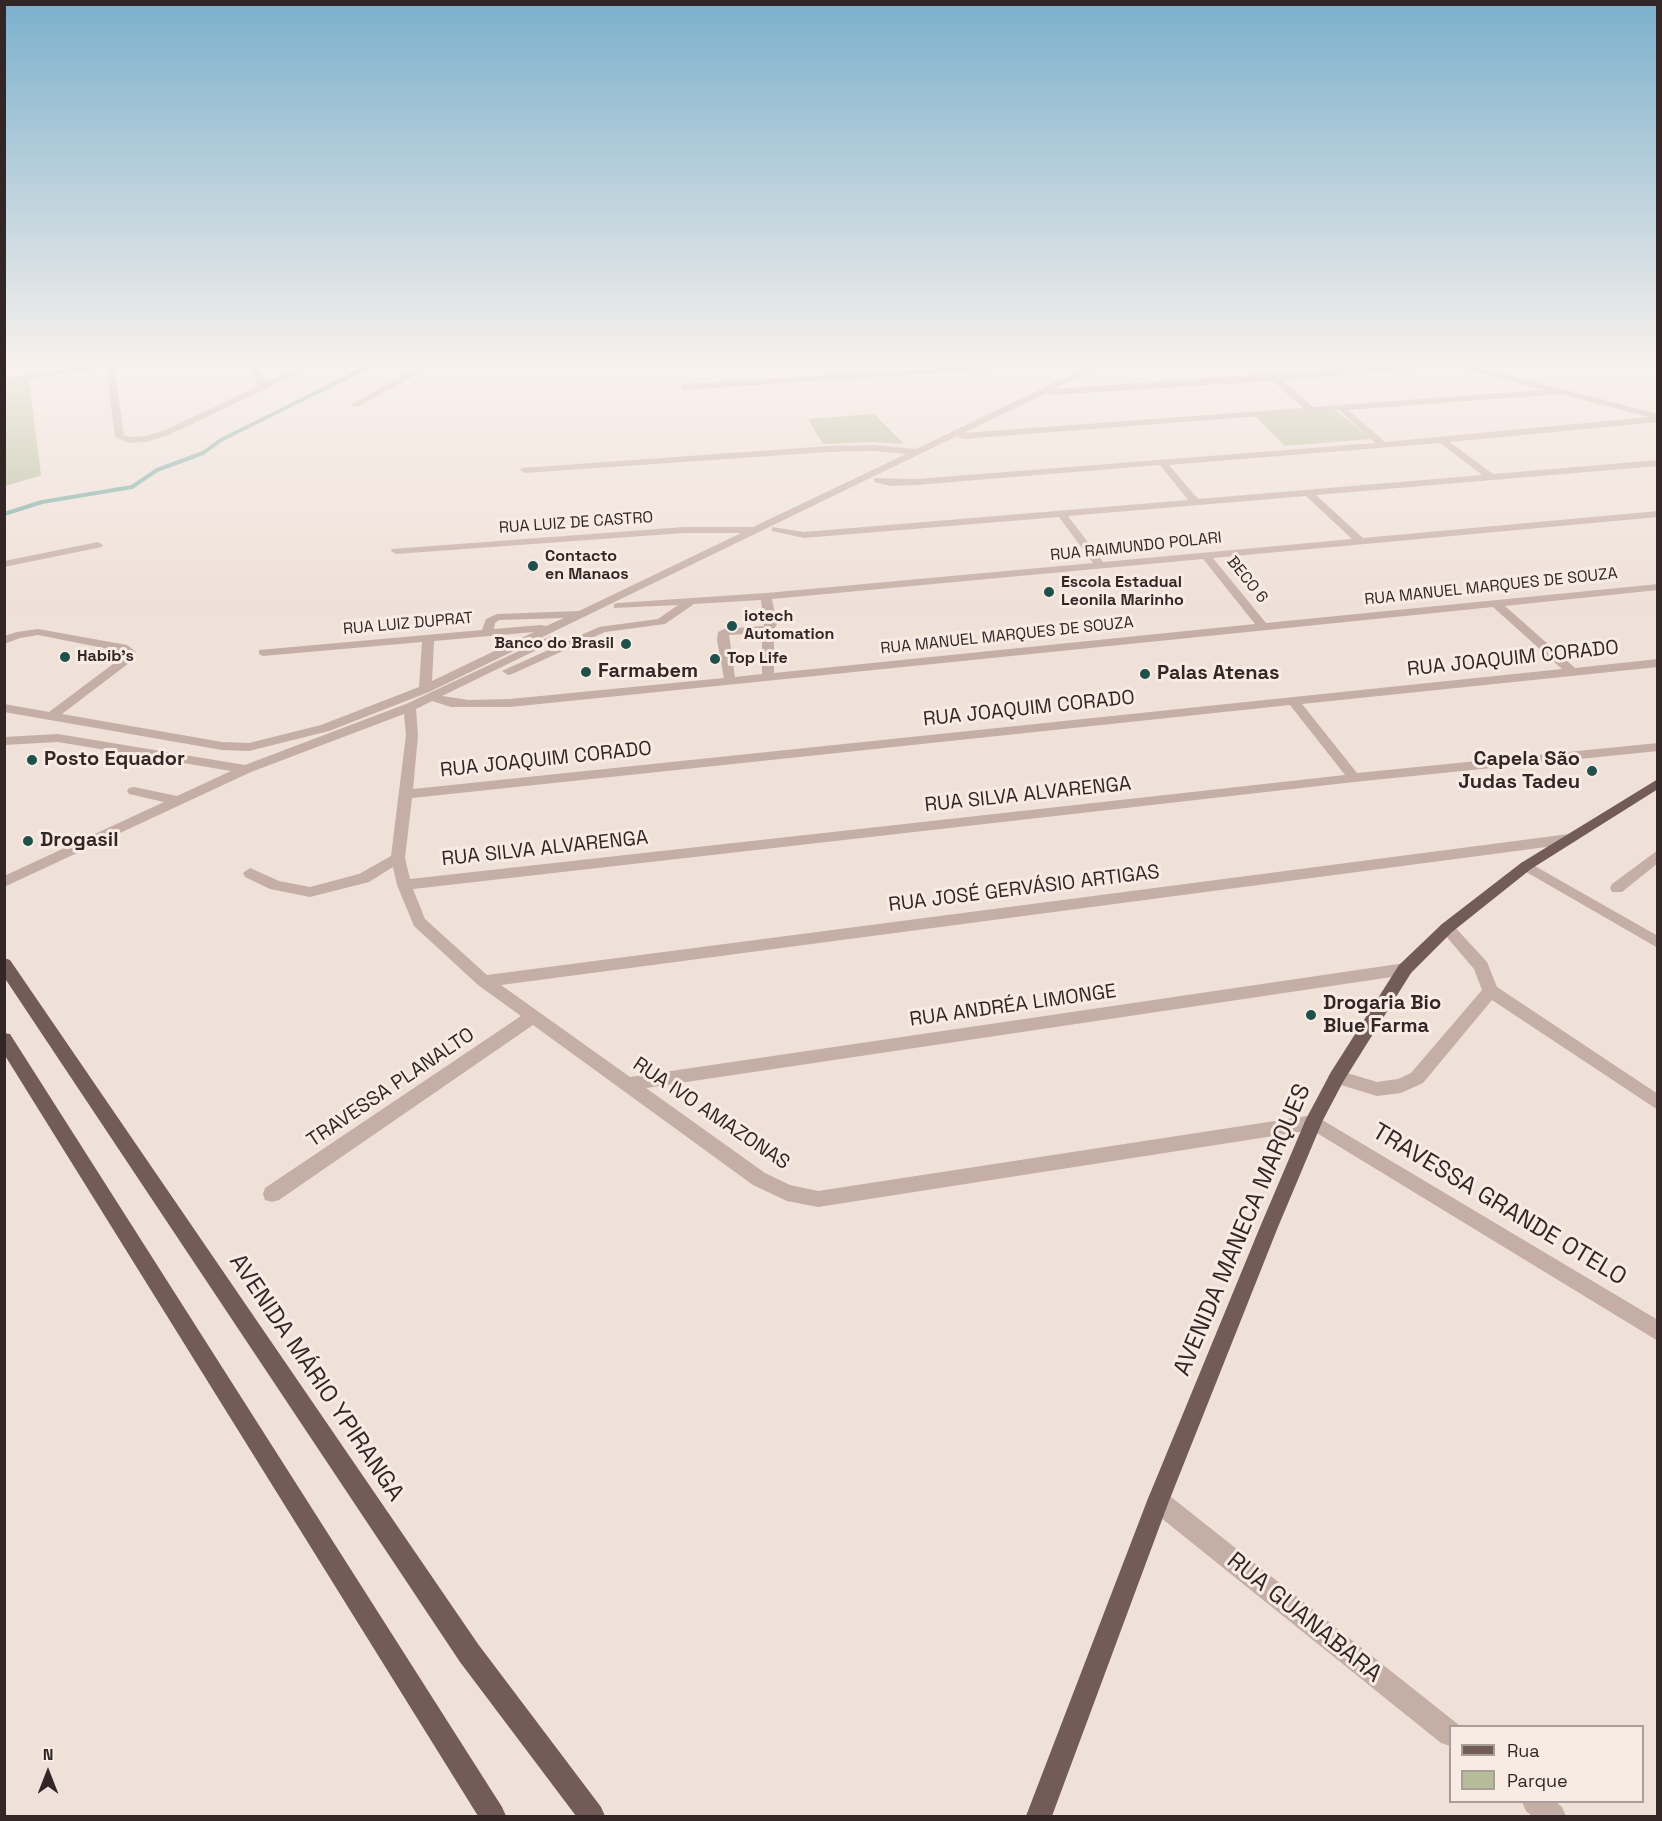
<!DOCTYPE html>
<html>
<head>
<meta charset="utf-8">
<style>
  body { margin:0 }
  #map { position:relative; width:1662px; height:1821px; overflow:hidden; background:#efe0d8; font-family:"Space Grotesk",sans-serif }
  canvas { display:block }
  .frame { position:absolute; inset:0; border:6px solid #322726; pointer-events:none }
  .legend { position:absolute; left:1449px; top:1725px; width:195px; height:78px; box-sizing:border-box; background:#f7ebe3; border:2px solid #a89d97; margin:0; padding:8px 10px; list-style:none; font-size:18px; color:#322726 }
  .legend li { display:flex; align-items:center; gap:12px; height:30px }
  .legend b { width:30px; border:2px solid #a89d97 }
  .north { position:absolute; left:18px; top:1743px; width:60px; height:60px; -webkit-text-stroke:4px #f7ebe3; paint-order:stroke; rotate:0deg; font-size:16px; font-weight:700; line-height:24px; text-align:center; color:#322726 }
  .north::after { content:''; display:block; margin:auto; width:21px; height:27px; background:#322726; clip-path:polygon(50% 0,100% 100%,50% 72%,0 100%) }
</style>
</head>
<body>
<div id="map">
<canvas width="1662" height="1821"></canvas>
<div class="frame"></div>
<ul class="legend">
<li><b style="height:8px;background:#735c58"></b>Rua</li>
<li><b style="height:16px;background:#b6bc99"></b>Parque</li>
</ul>
<div class="north">N</div>
</div>
<script>
const context = document.querySelector('canvas').getContext('2d');
context.lineJoin = 'round';
function paint(path, color) { context.fillStyle = color; context.fill(path, 'evenodd'); }
const shape = rows => new Path2D(rows.map(r => 'M' + r).join(''));
function strokePath(path, color, width, dash) { context.strokeStyle = color; context.lineWidth = width; context.lineCap = dash ? 'butt' : 'round'; context.setLineDash(dash || []); context.stroke(path); }
function drawText(font, color, halo, rows, align = 'center') {
  context.font = font + ' "Space Grotesk",sans-serif'; context.lineWidth = 6; context.setLineDash([]); context.textBaseline = 'middle'; context.strokeStyle = halo; context.fillStyle = color; for (const [text, x, y, turn = 0] of rows) {
    context.save(); context.translate(x, y); context.rotate((+turn || 0) * Math.PI / 180); context.textAlign = isNaN(turn) ? turn : align; if (halo) context.strokeText(text, 0, 0); context.fillText(text, 0, 0); context.restore();
  }
}
paint(shape([
  [29,379,41,475,43,475,5,486,5,383],
  [1335,410,1371,439,1285,446,1254,415],
  [874,414,904,444,873,442,823,444,808,419]
]), '#b6bc99');
strokePath(shape([
  [4,514,42,502,132,487,157,470,203,453,221,440,378,362]
]), '#79a9a3', 4);
paint(shape([
  [108,362,130,362,114,366,124,435,130,437,145,436,163,431,257,387,250,362,258,362,265,383,310,362,321,362,169,435,146,442,129,443,115,437,106,368,4,383,4,378,108,362],
  [428,362,439,362,357,407,350,405,428,362],
  [1037,362,1025,367,684,390,680,387,684,384,1037,362],
  [1097,362,1108,362,1054,389,1436,362,1475,362,1468,365,1658,414,1658,422,1450,442,1493,474,1658,460,1658,466,1316,495,1363,538,1658,511,1658,517,1213,558,1266,623,1658,584,1658,590,1505,606,1575,668,1658,659,1658,667,1302,704,1357,773,1658,743,1658,751,1354,782,413,889,425,919,487,975,1569,834,1574,836,1576,839,1574,842,1569,844,501,985,630,1077,1405,963,1411,965,1413,969,1411,973,1405,975,646,1088,765,1173,790,1185,818,1191,1314,1115,1658,1320,1658,1341,1312,1130,818,1207,787,1201,753,1185,533,1025,279,1200,272,1202,265,1200,263,1194,265,1188,521,1016,478,985,414,926,397,885,393,867,369,882,310,897,270,889,245,877,243,873,250,868,279,881,310,887,359,874,391,856,406,735,404,714,251,772,4,887,4,876,164,802,129,794,127,791,129,788,134,787,177,796,231,771,58,742,4,745,4,737,58,734,245,765,406,704,551,636,555,637,555,641,442,696,469,700,510,699,724,678,717,640,718,632,724,629,764,626,761,600,694,604,665,624,605,632,512,674,508,675,502,671,599,627,658,619,678,605,614,608,614,604,618,603,766,593,1093,563,1059,517,804,538,772,531,772,527,804,532,1188,500,1160,465,916,485,891,486,874,482,874,478,916,479,1375,443,1339,410,962,439,957,436,429,692,329,731,249,751,222,750,4,712,4,704,49,712,121,658,124,652,38,635,20,638,4,644,4,636,17,632,38,629,127,645,136,652,129,663,62,714,222,742,249,743,321,725,419,687,422,642,263,656,259,654,259,650,482,630,486,619,497,614,579,611,741,533,684,533,396,554,391,551,392,549,684,527,753,527,906,454,874,451,828,452,525,473,520,470,522,468,828,446,874,445,916,449,1097,362],
  [1456,366,1545,390,1313,407,1282,380,1456,366],
  [1273,381,1303,408,963,433,1047,393,1051,395,1273,381],
  [1560,394,1649,417,1385,442,1348,410,1560,394],
  [1440,443,1482,475,1198,499,1169,465,1440,443],
  [1306,496,1352,539,1103,562,1068,516,1306,496],
  [1203,559,1255,624,774,673,774,629,777,624,772,599,1203,559],
  [1493,607,1562,669,413,789,418,735,416,709,432,701,451,707,510,707,1493,607],
  [564,618,546,626,541,625,494,629,495,623,499,620,564,618],
  [534,632,432,681,434,641,534,632],
  [762,633,762,674,735,677,729,635,762,633],
  [1290,705,1345,775,410,879,405,858,412,798,1290,705],
  [98,542,103,545,102,547,4,567,4,561,98,542],
  [1658,850,1658,863,1622,892,1612,892,1610,888,1612,884,1658,850],
  [1526,861,1658,936,1658,948,1521,869,1519,866,1521,863,1526,861],
  [1447,923,1452,924,1487,962,1497,987,1658,1094,1658,1110,1492,1000,1423,1083,1401,1093,1377,1096,1331,1082,1328,1077,1331,1072,1337,1070,1377,1082,1398,1079,1411,1073,1482,990,1474,969,1439,928,1442,924,1447,923],
  [1158,1490,1166,1493,1459,1725,1450,1726,1450,1746,1441,1743,1150,1509,1147,1501,1150,1493,1158,1490],
  [1522,1802,1556,1802,1562,1807,1566,1816,1532,1816,1526,1811,1522,1802]
]), '#c5aea5');
paint(shape([
  [1658,779,1658,789,1531,869,1452,932,1411,973,1343,1082,1323,1120,1278,1227,1169,1501,1052,1816,1026,1816,1147,1501,1260,1227,1306,1119,1331,1072,1399,965,1442,924,1521,863,1658,779],
  [4,958,10,960,478,1644,601,1807,605,1816,576,1816,460,1662,4,977,4,958],
  [4,1033,10,1034,502,1807,506,1816,478,1816,4,1054,4,1033]
]), '#735c58');
const sky = context.createLinearGradient(0, 0, 0, 617);
sky.addColorStop(0, '#7bb0cc');
sky.addColorStop(0.59, '#f8f1ed');
sky.addColorStop(1, '#f8f1ed00');
context.fillStyle = sky;
context.fillRect(0, 0, 1662, 617);
for (const [x, y, r, color] of [
  [533,566,6,"#1f504b"],
  [1049,592,6,"#1f504b"],
  [732,626,6,"#1f504b"],
  [626,644,6,"#1f504b"],
  [65,657,6,"#1f504b"],
  [715,659,6,"#1f504b"],
  [586,672,6,"#1f504b"],
  [1145,674,6,"#1f504b"],
  [32,760,6,"#1f504b"],
  [1592,771,6,"#1f504b"],
  [28,841,6,"#1f504b"],
  [1311,1015,6,"#1f504b"]
]) { const dot = new Path2D(); dot.arc(x, y, r, 0, 2 * Math.PI); context.fillStyle = color; context.fill(dot); strokePath(dot, '#f7ebe3', 2); }
drawText('16px', '#322726', '#f7ebe3', [
  ["RUA LUIZ DE CASTRO",576,523,-4],
  ["RUA RAIMUNDO POLARI",1136,547,-6],
  ["BECO 6",1247,580,51],
  ["RUA MANUEL MARQUES DE SOUZA",1491,587,-6],
  ["RUA LUIZ DUPRAT",408,624,-5],
  ["RUA MANUEL MARQUES DE SOUZA",1007,636,-6]
]);
drawText('bold 16px', '#322726', '#f7ebe3', [
  ["Contacto",545,557],
  ["en Manaos",545,575],
  ["Escola Estadual",1061,583],
  ["Leonila Marinho",1061,601],
  ["iotech",744,617],
  ["Automation",744,635],
  ["Banco do Brasil",614,644,"right"],
  ["Habib's",77,657],
  ["Top Life",727,659]
], 'left');
drawText('20px', '#322726', '#f7ebe3', [
  ["RUA JOAQUIM CORADO",1513,659,-6],
  ["RUA JOAQUIM CORADO",1029,709,-6],
  ["RUA JOAQUIM CORADO",546,760,-6],
  ["RUA SILVA ALVARENGA",1028,795,-6],
  ["RUA SILVA ALVARENGA",545,849,-6],
  ["RUA JOSÉ GERVÁSIO ARTIGAS",1024,889,-7],
  ["RUA ANDRÉA LIMONGE",1013,1006,-8],
  ["TRAVESSA PLANALTO",391,1088,-34],
  ["RUA IVO AMAZONAS",711,1114,34]
]);
drawText('bold 20px', '#322726', '#f7ebe3', [
  ["Farmabem",598,672],
  ["Palas Atenas",1157,674],
  ["Posto Equador",44,760],
  ["Capela São",1580,760,"right"],
  ["Judas Tadeu",1580,783,"right"],
  ["Drogasil",40,841],
  ["Drogaria Bio",1323,1004],
  ["Blue Farma",1323,1027]
], 'left');
drawText('24px', '#322726', '#f7ebe3', [
  ["TRAVESSA GRANDE OTELO",1499,1205,31],
  ["AVENIDA MANECA MARQUES",1243,1230,-67],
  ["AVENIDA MÁRIO YPIRANGA",316,1378,56],
  ["RUA GUANABARA",1304,1618,39]
]);
</script>
</body>
</html>
